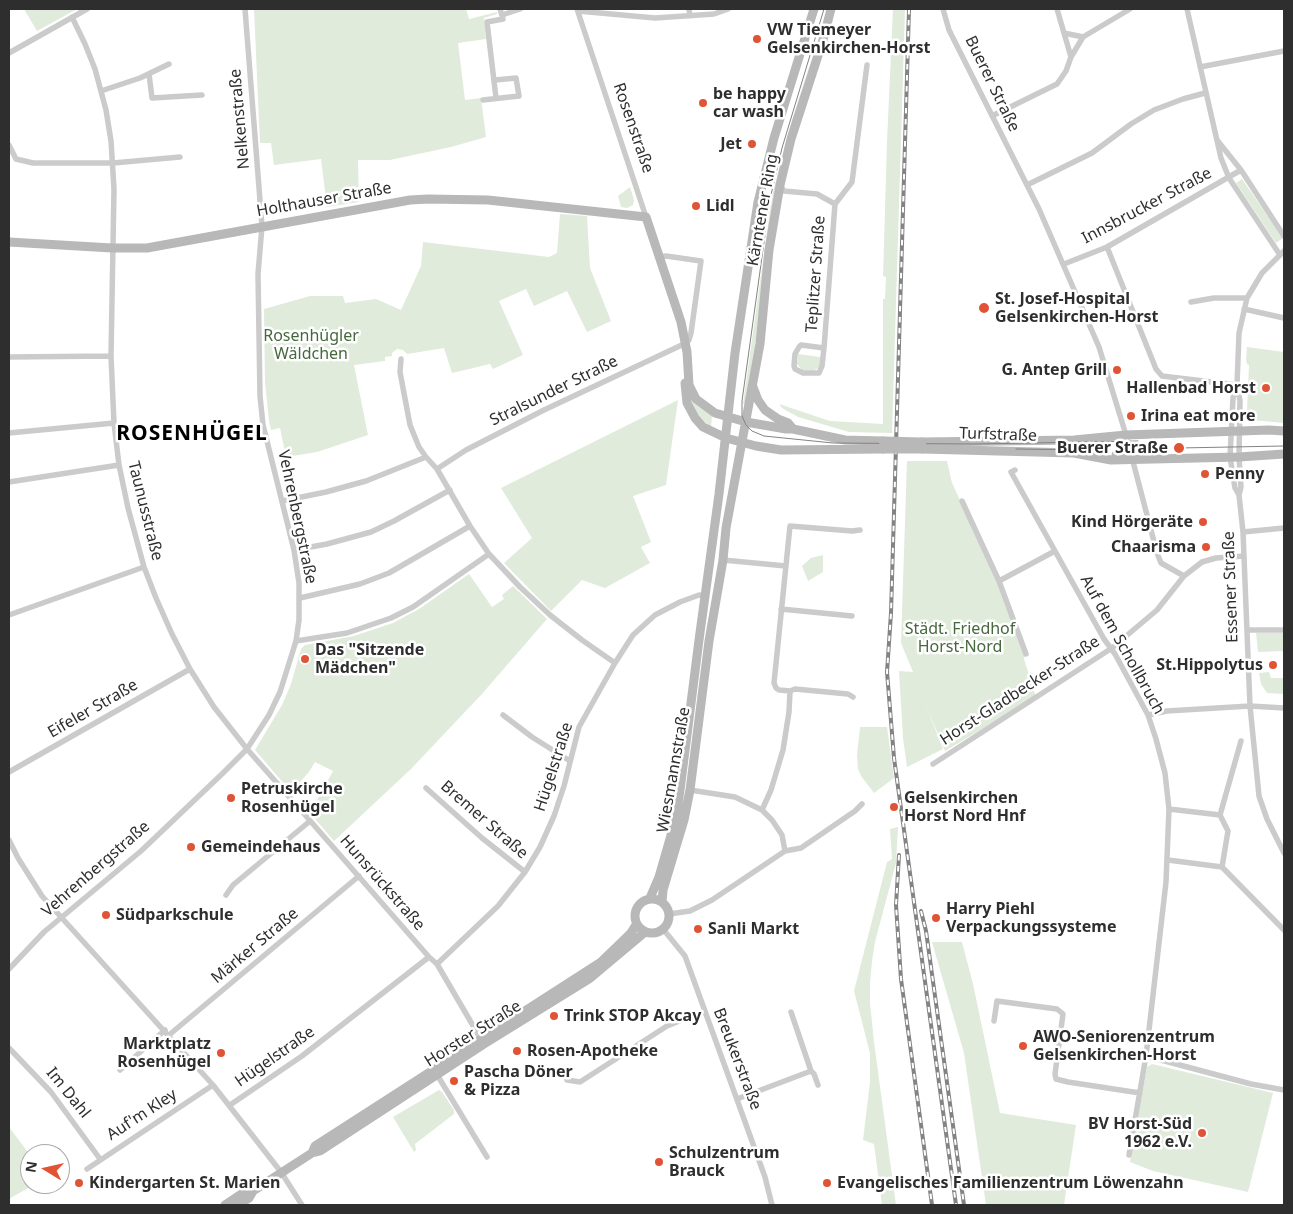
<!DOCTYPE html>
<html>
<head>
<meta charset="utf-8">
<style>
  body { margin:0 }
  #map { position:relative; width:1293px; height:1214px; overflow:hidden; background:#fff; font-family:"Noto Sans",sans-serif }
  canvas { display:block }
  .frame { position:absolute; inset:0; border:10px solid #2e2e2e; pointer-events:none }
  .north { position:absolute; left:20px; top:1144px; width:50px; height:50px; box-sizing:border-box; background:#fff; border:1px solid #ababab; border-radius:50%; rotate:279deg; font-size:14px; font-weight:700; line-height:20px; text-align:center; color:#2e2e2e }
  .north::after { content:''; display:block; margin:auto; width:18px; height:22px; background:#e05335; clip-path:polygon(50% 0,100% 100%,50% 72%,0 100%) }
</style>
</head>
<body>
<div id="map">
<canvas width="1293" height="1214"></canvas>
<div class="frame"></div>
<div class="north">N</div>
</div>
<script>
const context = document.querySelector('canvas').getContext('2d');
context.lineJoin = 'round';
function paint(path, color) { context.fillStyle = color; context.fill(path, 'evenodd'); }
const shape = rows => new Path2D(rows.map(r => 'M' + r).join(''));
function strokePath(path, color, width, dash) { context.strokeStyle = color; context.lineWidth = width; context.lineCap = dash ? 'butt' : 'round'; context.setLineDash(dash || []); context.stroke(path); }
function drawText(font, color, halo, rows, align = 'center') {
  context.font = font + ' "Noto Sans",sans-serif'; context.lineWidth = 5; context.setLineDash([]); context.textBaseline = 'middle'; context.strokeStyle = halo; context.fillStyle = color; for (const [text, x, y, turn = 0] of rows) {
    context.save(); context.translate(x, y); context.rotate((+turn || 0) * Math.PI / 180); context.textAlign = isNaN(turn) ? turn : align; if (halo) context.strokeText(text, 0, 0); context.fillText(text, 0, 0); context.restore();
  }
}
paint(shape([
  [24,9,77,9,37,31],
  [254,9,466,9,469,19,497,12,497,14,484,18,486,39,458,43,465,100,481,98,486,137,451,147,390,160,358,160,359,202,327,207,321,159,274,165,271,143,260,143],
  [893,9,905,9,892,433,849,432,798,417,782,408,779,404,830,421,883,424,883,299,885,299,886,277,883,276,887,142],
  [817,41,786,142,775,188,766,246,755,351,745,404,743,404,772,196,792,120],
  [1242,179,1283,238,1276,243,1236,183],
  [630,187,634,200,633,205,627,208,621,207,618,196],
  [560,214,587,216,590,268,611,321,587,332,567,291,534,306,526,289,499,301,523,355,493,369,490,364,452,373,444,348,407,354,403,350,397,349,392,353,392,356,385,357,385,361,354,365,368,435,317,452,286,457,280,428,271,430,269,421,265,382,264,309,310,296,343,296,345,303,376,299,401,310,421,266,423,242,549,257,557,253],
  [1247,347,1284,352,1284,423,1251,420,1252,411,1247,411,1249,365,1247,364,1246,360],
  [798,354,820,357,820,367,813,371,802,370,797,364],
  [688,395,712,416,711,427,695,413],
  [678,400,666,485,633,496,651,542,641,547,650,563,605,588,582,580,551,611,504,563,532,538,501,488],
  [907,461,947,461,952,483,998,581,1025,654,1024,659,1036,697,945,751,925,703,943,749,907,767,903,738,899,671,913,672,901,643],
  [823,555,823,572,808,581,802,566,811,558],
  [469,574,492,607,504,599,502,595,513,586,547,619,481,695,445,733,411,769,334,841,310,813,333,771,315,762,309,772,291,792,255,750,282,705,291,684,301,649,305,645,354,636,393,623,419,609],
  [1256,633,1284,633,1284,651,1258,652],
  [1269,672,1271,678,1284,678,1284,694,1267,693,1261,684,1259,673],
  [860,727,887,727,894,778,874,793,861,776,858,769,857,755],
  [898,827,896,863,875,942,872,961,870,983,870,1003,874,1042,896,1205,882,1205,874,1144,863,1140,870,1082,870,1053,854,991,887,862,892,859,890,829],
  [932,942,962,942,973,984,1000,1113,1076,1125,1064,1205,986,1205,964,1053],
  [1152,1064,1273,1093,1248,1192,1153,1171,1130,1162,1147,1067],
  [439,1090,442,1092,454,1110,454,1114,415,1144,416,1150,414,1152,393,1117],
  [9,1127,30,1155,30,1184,35,1184,9,1199]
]), '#e0ebdc');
strokePath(shape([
  [577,9,646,217],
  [689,9,690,16],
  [943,9,949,30,1039,209,1099,347,1126,435,1157,553,1161,563,1184,576],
  [1057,9,1071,57],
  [1187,9,1221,158,1229,178,1280,255],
  [578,11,655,18,714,14,728,9],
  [502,15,520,9],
  [72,17,85,44,95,69,106,110,111,141,114,189,111,356,114,423,119,465,128,508,144,567,156,598,172,634,190,669,214,707,247,749,299,808,429,957,437,964,482,1041],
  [1064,33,1083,37],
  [9,53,87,9],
  [1200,67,1284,51],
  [149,74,152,98,202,95],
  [101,91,140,78,169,64],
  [496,98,487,22,503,19,500,9],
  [483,100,519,96,516,78,495,80],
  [992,116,1057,84,1066,71,1071,57,1083,37,1130,9],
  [1217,140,1241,170,1284,236],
  [9,145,16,159,33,163,113,163,180,157],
  [780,185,784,191,817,194,835,204,824,348,801,345,799,347,795,354,794,366,795,369,803,373,819,373,822,366,824,348],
  [1027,185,1092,153,1131,124,1154,110,1183,99,1205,93],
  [835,204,852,182,867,65],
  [1107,247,1156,369,1162,376,1237,385],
  [1284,251,1262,273,1247,298,1239,333,1237,385,1240,401,1239,457,1241,487,1239,495,1243,532,1250,706,1259,796,1267,819,1284,853],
  [1064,264,1107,247,1241,170],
  [1191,302,1214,298,1247,298],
  [1244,309,1284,318],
  [9,357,111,356],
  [401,359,400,372,403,388,410,425,419,447,426,457,437,469,470,526,489,554,520,587,550,615,582,640,615,663],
  [1236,387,1233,398,1230,457,1235,488,1239,495],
  [9,433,114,423],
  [437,469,466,450,544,410,686,343,689,340,691,333,701,261,666,256,660,257],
  [1015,470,1011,472,1104,639,1115,654,1148,715,1156,739,1165,773,1169,809,1166,882,1146,1056,1129,1155],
  [9,482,119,465],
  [282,501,326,492,366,481,426,457],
  [962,501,999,581,1026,654],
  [1243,532,1284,528],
  [294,550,327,544,371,532,394,521,450,490],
  [723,560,786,566],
  [999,581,1055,551],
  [300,598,360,584,389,573,470,526],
  [781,609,852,616],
  [9,615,144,567],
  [1247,630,1284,630],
  [296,641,347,633,391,618,413,607,489,554],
  [853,697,848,694,795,689,790,691,779,690,776,688,774,683,790,526,852,531,860,530],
  [503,715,532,737,570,761],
  [1148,715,1167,711,1250,706,1284,708],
  [933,764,1112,648,1157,610,1184,576,1202,562,1216,558,1244,556],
  [9,772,190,669],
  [426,788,482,838,525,872],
  [690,790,735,797,762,810,772,820,782,835,785,851],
  [1169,809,1220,815],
  [762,810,771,790,783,750,789,712,790,691],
  [9,840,18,858,42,896,213,1085,281,1172,302,1205],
  [1168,860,1222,867,1284,930],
  [1222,867,1228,831,1220,815,1241,741],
  [226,895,233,885,310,821],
  [669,914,690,911,712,900,785,851,801,848,855,811,862,804],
  [663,929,685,956,765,1177,772,1205],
  [437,964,498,906,525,872,540,847,554,816,564,786,579,727,615,663,633,635,655,615,680,602,699,595,705,596],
  [9,969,44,932,141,851,222,774,247,749,269,715,280,692,296,641,299,620,299,583,294,550,263,425,260,396,258,274,262,226,245,9],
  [994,1021,997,1001,1057,1009,1063,1014,1055,1074,1056,1079,1068,1082,1140,1093],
  [169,1035,359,876],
  [9,1048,51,1092,100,1159],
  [1146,1056,1251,1084,1284,1090],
  [120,1070,165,1030],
  [811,1071,814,1074,818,1085],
  [436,1073,487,1157],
  [567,1080,580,1082,667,1026,704,1011],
  [737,1099,811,1071,791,1012],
  [230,1105,302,1056,429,957],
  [87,1169,213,1085]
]), '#cbcbcb', 5.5);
strokePath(shape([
  [9,242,112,248,147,248,410,200,428,199,488,200,646,217,681,322,687,352,689,385,696,399,715,413,746,422,786,429,793,429,845,440,883,441],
  [685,383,687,403,695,418,703,427,726,438,756,446,781,450,883,449],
  [753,387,758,400,765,410,778,419,788,423,793,429],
  [922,442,1074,440,1126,435,1269,430,1284,431],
  [922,449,1074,453,1111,460,1239,457,1284,454],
  [1116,455,1124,455,1131,451],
  [650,898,659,877,676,818,680,790,699,640,719,494,735,353,758,202,774,138,814,9],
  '635 916a17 17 0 1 1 34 0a17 17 0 1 1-34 0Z',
  [662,902,663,890,684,820,690,790,709,641,723,560,726,528,760,344,769,250,780,185,791,139,823,40,831,9],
  [312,1153,315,1146,601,962,631,933,636,925],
  [225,1205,243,1193,253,1191,312,1153,320,1151,484,1044,589,979,645,932],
  [237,1205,249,1198,253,1191]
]), '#b8b8b8', 9);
strokePath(shape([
  [824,9,782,148,770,199,742,401,742,416,746,425,752,431,764,436,833,443,975,444,1138,441],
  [1179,448,1284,446],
  [1016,449,1089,450]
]), '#838383', 1);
const rail = shape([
  [909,9,891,613,887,672,894,758,956,1205],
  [899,855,896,905,901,979,932,1205],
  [921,911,926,931,964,1205]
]);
strokePath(rail, '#838383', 4);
strokePath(rail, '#fff', 2, [5.5]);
strokePath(shape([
  [883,441,922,442],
  [883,449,922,449]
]), '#b8b8b8', 9);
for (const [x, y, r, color] of [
  [757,39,5,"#e05335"],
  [703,103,5,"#e05335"],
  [752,144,5,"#e05335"],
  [696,206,5,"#e05335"],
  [984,308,6,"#e05335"],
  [1117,370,5,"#e05335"],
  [1266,388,5,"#e05335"],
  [1131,416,5,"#e05335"],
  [1179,448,6,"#e05335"],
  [1205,474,5,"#e05335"],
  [1203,522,5,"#e05335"],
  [1206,547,5,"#e05335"],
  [305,659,5,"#e05335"],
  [1273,665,5,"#e05335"],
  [231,798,5,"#e05335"],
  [894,807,5,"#e05335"],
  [191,847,5,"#e05335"],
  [106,915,5,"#e05335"],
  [936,918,5,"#e05335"],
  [698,929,5,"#e05335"],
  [554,1016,5,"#e05335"],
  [1023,1046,5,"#e05335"],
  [517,1051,5,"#e05335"],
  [221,1053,5,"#e05335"],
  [454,1081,5,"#e05335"],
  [1202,1133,5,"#e05335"],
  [659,1162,5,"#e05335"],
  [79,1183,5,"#e05335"],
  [827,1183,5,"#e05335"]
]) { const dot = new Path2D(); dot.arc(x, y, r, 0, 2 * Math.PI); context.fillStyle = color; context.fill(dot); strokePath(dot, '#fff', 2); }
drawText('bold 16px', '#2e2e2e', '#fff', [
  ["VW Tiemeyer",767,30],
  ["Gelsenkirchen-Horst",767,48],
  ["be happy",713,94],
  ["car wash",713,112],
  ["Jet",742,144,"right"],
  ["Lidl",706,206],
  ["St. Josef-Hospital",995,299],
  ["Gelsenkirchen-Horst",995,317],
  ["G. Antep Grill",1107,370,"right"],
  ["Hallenbad Horst",1256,388,"right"],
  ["Irina eat more",1141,416],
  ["Buerer Straße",1168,448,"right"],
  ["Penny",1215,474],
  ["Kind Hörgeräte",1193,522,"right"],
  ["Chaarisma",1196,547,"right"],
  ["Das \"Sitzende",315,650],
  ["Mädchen\"",315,668],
  ["St.Hippolytus",1263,665,"right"],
  ["Petruskirche",241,789],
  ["Rosenhügel",241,807],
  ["Gelsenkirchen",904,798],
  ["Horst Nord Hnf",904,816],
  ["Gemeindehaus",201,847],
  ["Harry Piehl",946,909],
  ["Verpackungssysteme",946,927],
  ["Südparkschule",116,915],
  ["Sanli Markt",708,929],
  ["Trink STOP Akcay",564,1016],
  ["AWO-Seniorenzentrum",1033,1037],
  ["Gelsenkirchen-Horst",1033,1055],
  ["Marktplatz",211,1044,"right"],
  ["Rosenhügel",211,1062,"right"],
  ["Rosen-Apotheke",527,1051],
  ["Pascha Döner",464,1072],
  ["& Pizza",464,1090],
  ["BV Horst-Süd",1192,1124,"right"],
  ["1962 e.V.",1192,1142,"right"],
  ["Schulzentrum",669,1153],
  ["Brauck",669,1171],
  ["Kindergarten St. Marien",89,1183],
  ["Evangelisches Familienzentrum Löwenzahn",837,1183]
], 'left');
drawText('16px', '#2e2e2e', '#fff', [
  ["Buerer Straße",992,84,64],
  ["Nelkenstraße",240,119,-95],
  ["Rosenstraße",633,128,71],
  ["Holthauser Straße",324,200,-10],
  ["Innsbrucker Straße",1147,206,-28],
  ["Kärntener Ring",763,210,-80],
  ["Teplitzer Straße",816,274,-86],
  ["Stralsunder Straße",554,391,-26],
  ["Turfstraße",998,435,2],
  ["Taunusstraße",145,511,76],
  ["Vehrenbergstraße",297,517,78],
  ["Essener Straße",1231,587,-92],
  ["Auf dem Schollbruch",1122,645,61],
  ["Horst-Gladbecker-Straße",1020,691,-33],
  ["Eifeler Straße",93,709,-30],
  ["Hügelstraße",554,767,-72],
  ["Wiesmannstraße",674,770,-80],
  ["Bremer Straße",484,820,41],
  ["Vehrenbergstraße",96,869,-41],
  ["Hunsrückstraße",382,883,49],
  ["Märker Straße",255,946,-40],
  ["Horster Straße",473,1034,-32],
  ["Hügelstraße",275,1057,-35],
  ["Breukerstraße",737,1059,69],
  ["Im Dahl",68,1093,51],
  ["Auf'm Kley",142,1115,-33]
]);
drawText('16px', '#46683d', '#fff', [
  ["Rosenhügler",311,336],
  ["Wäldchen",311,354],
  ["Städt. Friedhof",960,629],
  ["Horst-Nord",960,647]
]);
context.letterSpacing = '1px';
drawText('bold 21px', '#000', '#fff', [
  ["ROSENHÜGEL",192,434]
]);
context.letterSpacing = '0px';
</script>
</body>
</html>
